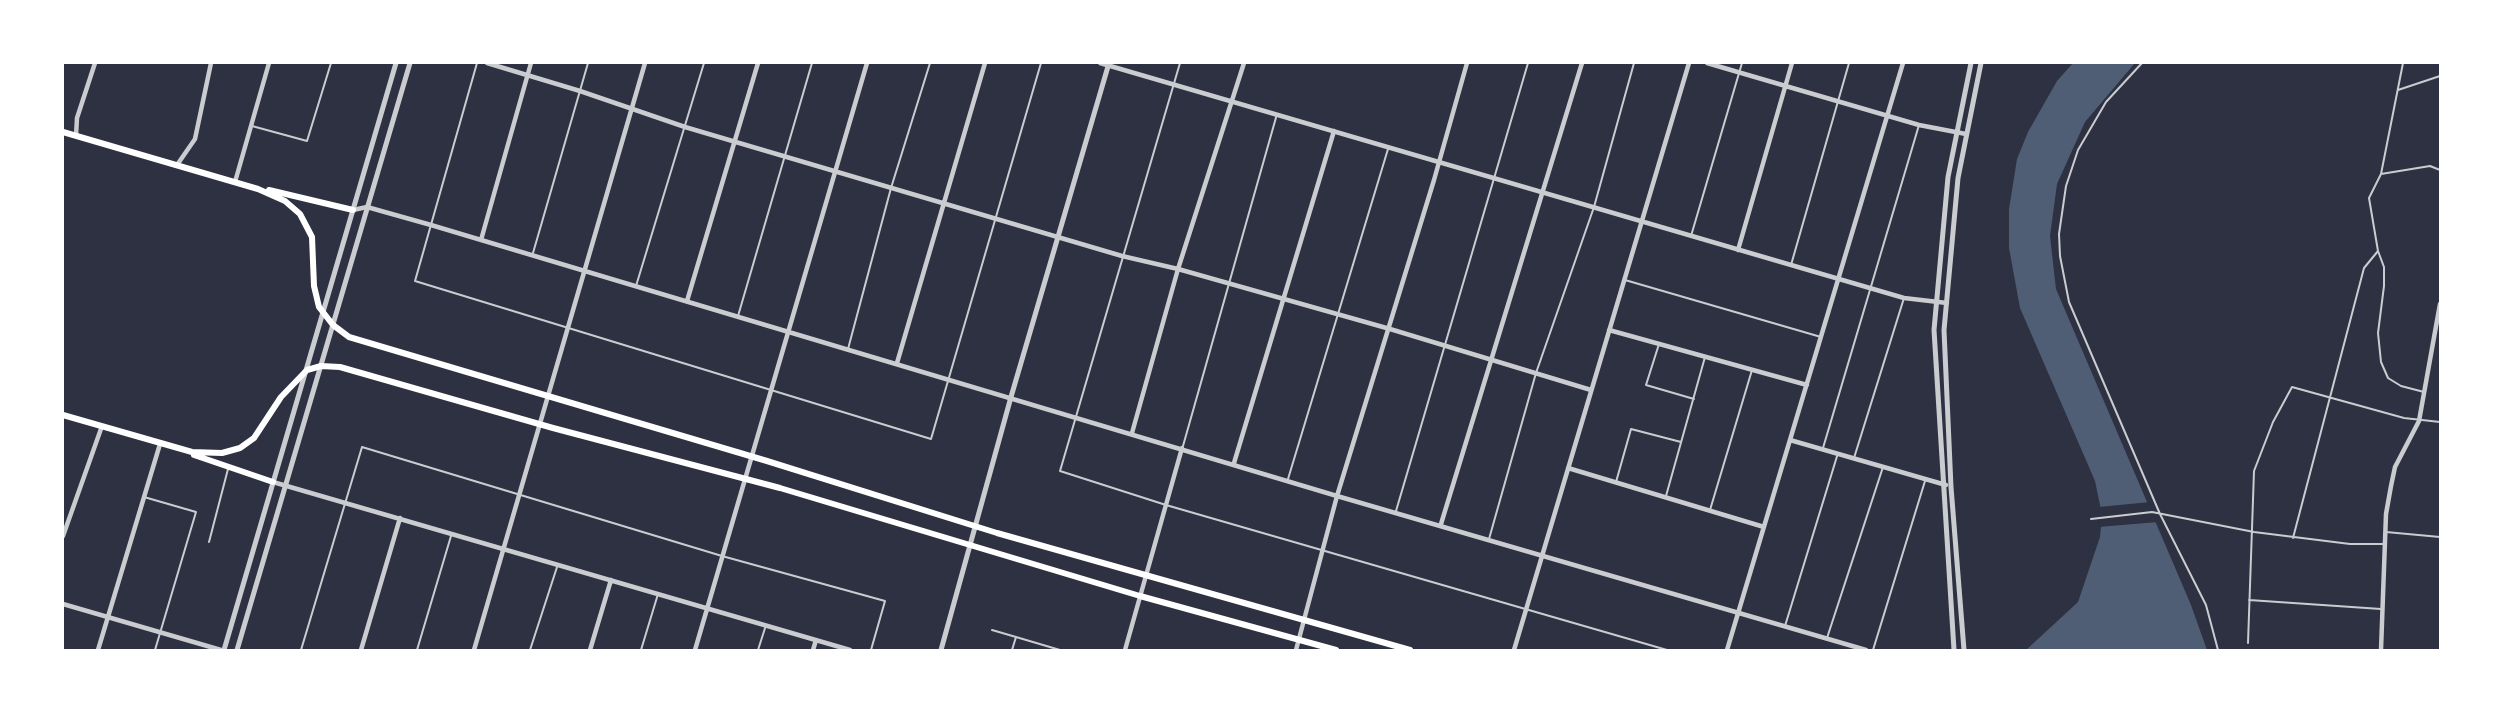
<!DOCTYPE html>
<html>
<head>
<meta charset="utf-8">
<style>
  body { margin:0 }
  #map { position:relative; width:2503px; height:713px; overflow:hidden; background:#2d3142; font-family:"Asap Condensed",sans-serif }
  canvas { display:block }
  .frame { position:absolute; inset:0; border:64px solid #fff; pointer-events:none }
</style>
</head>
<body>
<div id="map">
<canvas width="2503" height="713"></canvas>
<div class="frame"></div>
</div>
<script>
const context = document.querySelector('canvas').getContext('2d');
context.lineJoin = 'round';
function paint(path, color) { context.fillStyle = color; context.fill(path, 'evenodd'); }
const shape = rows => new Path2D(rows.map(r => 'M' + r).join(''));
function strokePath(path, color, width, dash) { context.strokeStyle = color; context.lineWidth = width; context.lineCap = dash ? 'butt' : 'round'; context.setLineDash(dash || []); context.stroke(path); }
paint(shape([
  [2073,63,2135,63,2085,122,2057,184,2050,236,2056,289,2191,605,2207,650,2026,650,2078,602,2100,537,2102,515,2095,481,2020,308,2009,248,2009,209,2017,159,2028,132,2057,81]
]), '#4f5d75');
paint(shape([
  [2150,502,2158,522,2098,527,2099,507]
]), '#2d3142');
strokePath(shape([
  [477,63,415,281,931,439,1041,63],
  [1180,63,1060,471,1166,505,1667,650],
  [2142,63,2106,102,2078,150,2066,186,2059,234,2060,256,2069,302,2160,514,2206,605,2218,650],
  [2403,63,2381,174,2369,198,2378,251,2384,267,2384,286,2378,333,2381,362,2388,378,2401,386,2424,392],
  [2398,90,2440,76],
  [252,126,307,141,331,63],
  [2381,174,2430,166,2440,170],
  [1691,236,1742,63],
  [533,253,588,63],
  [1791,265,1849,63],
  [1625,280,1821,337],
  [636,286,704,63],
  [738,316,812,63],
  [1659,344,1646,385,1694,399],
  [848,349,891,188,930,63],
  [1183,446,1277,114],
  [1823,448,1919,125],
  [1854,458,1904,298],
  [1288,479,1388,149],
  [1616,482,1631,429,1681,442],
  [1666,496,1705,357],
  [144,497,196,512,155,650],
  [1710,510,1752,370],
  [1396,511,1528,63],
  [2091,519,2152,512,2254,532,2350,544,2385,544],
  [2386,532,2440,537],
  [2293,538,2364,268,2378,251],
  [1489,539,1536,373,1594,207,1634,63],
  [209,542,228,469],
  [2249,600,2381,609],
  [1785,626,1838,453],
  [992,630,1016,637],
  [1827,638,1883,467],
  [2248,643,2254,471,2273,422,2292,387,2404,418,2440,422],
  [301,650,362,447,722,556,885,601,871,650],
  [417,650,451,536],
  [530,650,558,564],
  [641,650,658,594],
  [758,650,766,625],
  [1012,650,1016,637,1060,650],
  [1873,650,1925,481]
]), '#caccd0', 2);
strokePath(shape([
  [487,63,580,91,685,127,1122,256,1178,269,1390,329,1591,390],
  [1100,63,1904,298,1947,303],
  [1707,63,1919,125,1966,134],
  [76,136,77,118,95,63],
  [177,165,195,139,211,63],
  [235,182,269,63],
  [353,210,367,207,431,225,1337,496,1866,650],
  [481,240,531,63],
  [1738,250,1792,63],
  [687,301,758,63],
  [1609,330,1807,385],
  [897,363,985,63],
  [1132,433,1178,269,1244,63],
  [1790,440,1946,485],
  [1234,463,1334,131],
  [1568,468,1764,527],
  [273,482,850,650],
  [1441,524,1582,63],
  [63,536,102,426],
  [63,604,221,650],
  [98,650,160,444],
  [361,650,400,518],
  [474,650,645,63],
  [590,650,611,580],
  [695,650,867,63],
  [813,650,816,640],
  [1125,650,1182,448],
  [1296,650,1337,496,1434,180,1467,63],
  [1514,650,1689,63],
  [1727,650,1903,63],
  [2381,650,2386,514,2391,486,2395,467,2419,421,2440,304]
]), '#caccd0', 4.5);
strokePath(shape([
  [224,650,396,63],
  [237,650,410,63],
  [941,650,1011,397,1109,63],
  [1954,650,1934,330,1948,177,1971,63],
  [1964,650,1951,487,1944,330,1958,178,1981,63]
]), '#caccd0', 5);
strokePath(shape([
  [63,132,258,189,285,201,300,214,312,237,314,286,319,307,333,325,349,337,767,461,997,533,1410,650],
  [269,190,353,210],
  [63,415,192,452,222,453,240,448,254,438,281,397,307,370,321,366,340,367,553,428,780,488,1140,596,1336,650],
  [194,455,273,482]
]), '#fff', 6);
</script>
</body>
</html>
